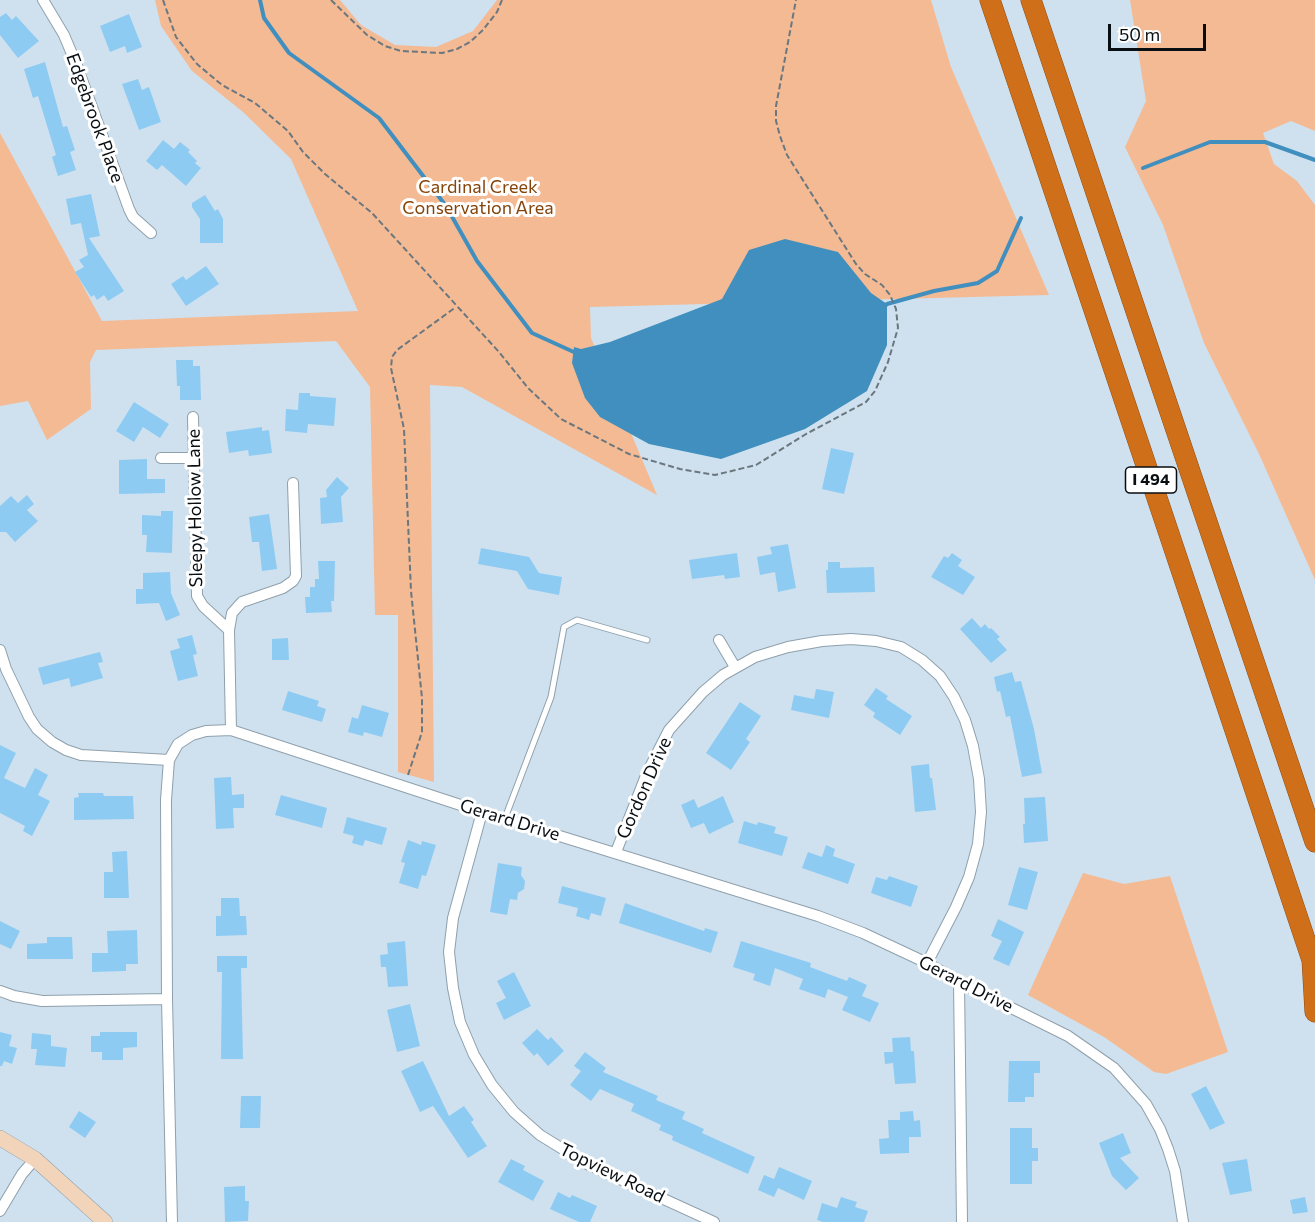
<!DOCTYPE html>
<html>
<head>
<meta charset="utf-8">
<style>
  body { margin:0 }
  #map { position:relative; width:1315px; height:1222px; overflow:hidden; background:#cfe1ee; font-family:Commissioner,sans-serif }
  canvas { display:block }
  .scale { position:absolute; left:1108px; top:24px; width:98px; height:27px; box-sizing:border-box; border:3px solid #080e12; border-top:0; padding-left:8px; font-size:18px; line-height:21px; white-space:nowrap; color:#080e12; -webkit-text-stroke:4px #fff; paint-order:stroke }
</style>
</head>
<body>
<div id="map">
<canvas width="1315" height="1222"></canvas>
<div class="scale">50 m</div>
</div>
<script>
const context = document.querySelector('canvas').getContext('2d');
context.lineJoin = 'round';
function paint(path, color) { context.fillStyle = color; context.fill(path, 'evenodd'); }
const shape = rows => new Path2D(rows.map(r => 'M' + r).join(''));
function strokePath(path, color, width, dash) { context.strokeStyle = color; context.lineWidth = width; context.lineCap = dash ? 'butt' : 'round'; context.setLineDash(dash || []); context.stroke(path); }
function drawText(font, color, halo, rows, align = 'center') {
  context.font = font + ' Commissioner,sans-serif'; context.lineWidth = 6; context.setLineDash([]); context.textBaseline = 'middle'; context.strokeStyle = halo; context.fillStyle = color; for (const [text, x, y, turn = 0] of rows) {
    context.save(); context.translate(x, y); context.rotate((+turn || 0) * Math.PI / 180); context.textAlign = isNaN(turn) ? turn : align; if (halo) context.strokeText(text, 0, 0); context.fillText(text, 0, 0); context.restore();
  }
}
paint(shape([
  [155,0,340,0,361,25,395,45,436,47,473,31,497,0,931,0,951,67,1049,295,590,307,591,338,657,495,462,387,430,385,434,782,398,772,398,615,375,615,370,387,336,341,96,350,90,362,91,409,47,440,28,401,0,406,0,133,102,321,358,311,291,159,243,112,192,71,161,26],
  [1130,0,1315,0,1315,131,1291,121,1263,133,1274,164,1297,181,1315,205,1315,580,1259,454,1204,343,1163,225,1125,147,1146,101],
  [1083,873,1124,884,1170,876,1228,1052,1166,1074,1154,1072,1104,1037,1028,995]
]), '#f4ba94');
paint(shape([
  [785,239,838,252,871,293,887,304,887,345,867,391,805,429,721,459,649,444,600,417,585,398,572,363,574,347,581,349,610,342,722,299,749,250]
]), '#408fbf');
strokePath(shape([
  [260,0,264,18,289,53,379,118,446,206,477,261,532,333,576,353],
  [1143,168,1210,142,1265,142,1315,160],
  [885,306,887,304,934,291,978,283,997,271,1021,218]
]), '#408fbf', 4);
paint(shape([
  [6,13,12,20,16,16,39,41,18,58,0,35,0,17],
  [129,14,142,47,127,53,125,46,110,52,100,26],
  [45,62,63,127,67,126,75,150,70,152,76,170,58,176,52,157,56,155,38,96,33,98,24,69],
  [138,79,142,90,149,87,161,122,139,130,122,84],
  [163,140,174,149,180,142,190,150,188,152,197,161,195,163,201,168,186,186,162,165,157,170,146,161],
  [91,194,100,236,89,238,124,291,108,301,104,295,97,300,94,295,91,297,75,272,84,267,79,260,88,255,81,223,71,225,66,199],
  [205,195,215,211,218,209,223,219,223,243,200,243,200,219,192,207,192,203],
  [206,266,219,284,186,306,171,284,183,276,186,280],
  [176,360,193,360,193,366,200,366,201,400,180,400,180,386,177,386],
  [299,393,310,393,310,396,336,398,334,426,308,424,307,433,285,431,286,409,298,410],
  [134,402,169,424,160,438,143,427,134,442,116,431],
  [262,427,262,431,269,430,272,453,249,456,248,450,229,453,226,432],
  [831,448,854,453,844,494,822,489],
  [147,459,147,479,165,479,165,493,119,494,119,460],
  [337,477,349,488,341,497,343,522,321,524,320,498,327,497,326,490],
  [27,495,34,504,27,510,38,521,15,542,6,532,0,532,0,506,11,496,18,503],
  [161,511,173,511,172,553,146,552,147,535,142,535,142,515,161,516],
  [269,514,277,569,262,571,259,542,252,542,249,517],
  [788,544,796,588,778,592,775,572,760,575,757,557,772,554,770,547],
  [481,548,529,557,539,573,562,577,559,595,528,589,517,571,478,564],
  [737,553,740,577,725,579,724,575,692,579,689,560],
  [952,553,962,560,958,566,975,577,963,595,931,577,944,556,948,558],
  [318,561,335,561,334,601,331,601,332,612,306,613,305,597,310,597,310,587,315,587,315,579,319,579],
  [828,562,840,562,840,568,874,567,875,592,827,593,826,570,828,570],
  [170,572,171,593,180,615,166,621,159,603,136,604,136,589,143,589,143,573],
  [972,618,981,628,985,624,989,629,991,628,1000,637,997,639,1007,650,991,663,960,629],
  [192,635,197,654,193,655,198,676,178,681,170,651,180,648,177,639],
  [288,638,289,660,272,660,272,639],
  [100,652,103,662,98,663,103,678,71,687,69,678,43,685,38,668],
  [1012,672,1015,682,1021,681,1034,729,1042,773,1022,777,1010,716,1006,717,1000,691,997,692,994,677],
  [876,688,888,696,886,699,912,716,900,735,873,717,875,713,864,705],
  [816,689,834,692,829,718,791,710,794,695,814,699],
  [288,691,319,701,317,706,326,709,322,722,282,710],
  [740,702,761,716,746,739,750,742,731,770,706,753],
  [362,705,389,713,382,737,364,732,363,736,348,732,352,717,358,719],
  [0,745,16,753,4,778,25,788,35,768,48,775,38,795,50,801,32,836,23,831,25,826,0,813],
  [929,764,930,778,932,778,936,810,915,812,911,766],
  [231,777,232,795,244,794,244,808,233,808,234,828,216,829,214,778],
  [78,793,103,793,104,796,133,796,134,819,74,820,74,798,79,797],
  [281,795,327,808,322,828,275,815],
  [723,796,734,822,709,834,704,823,691,828,681,805,694,799,698,808],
  [1045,797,1048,841,1024,843,1023,824,1025,824,1024,798],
  [347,817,387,828,382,845,365,840,363,846,352,843,354,836,343,833],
  [744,821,757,825,758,822,776,827,774,833,788,837,782,856,738,843],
  [408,840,421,845,422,841,436,845,426,876,422,875,418,889,399,883,405,863,401,862],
  [826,845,835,849,833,856,855,864,848,884,802,868,808,852,822,857],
  [127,851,129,898,104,898,104,872,113,872,112,852],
  [498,863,522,867,521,875,525,881,524,889,518,893,517,900,510,899,507,915,490,912],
  [1019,867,1038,872,1027,910,1008,905],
  [889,876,918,886,911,907,871,893,876,877,887,880],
  [562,886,606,898,601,916,591,913,589,920,576,916,578,908,558,903],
  [221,898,239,898,240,916,246,916,247,935,216,936,216,916,221,916],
  [625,903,704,931,705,928,718,932,711,953,619,923],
  [998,919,1024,932,1009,966,993,959,1002,941,991,936],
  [0,921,20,931,11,949,0,944],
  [137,930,138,964,126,964,126,971,92,972,92,953,108,953,107,931],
  [47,937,72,937,73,959,27,959,27,944,47,943],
  [405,941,408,986,388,987,386,967,381,967,380,955,388,954,387,943],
  [741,941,811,963,810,967,847,981,849,977,867,985,862,996,879,1003,870,1022,842,1010,848,997,828,989,825,998,799,989,803,979,775,968,770,986,753,980,755,974,733,967],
  [217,956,247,956,247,968,241,968,243,1059,221,1059,222,972,217,972],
  [514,972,531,1006,504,1020,496,1003,506,998,497,981],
  [410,1004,420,1046,397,1052,387,1010],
  [537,1029,548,1040,551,1037,564,1051,548,1066,537,1053,534,1056,522,1043],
  [0,1032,12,1035,9,1046,17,1048,12,1064,4,1061,2,1066,0,1066],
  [100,1032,137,1032,137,1047,123,1048,123,1060,102,1060,102,1052,91,1052,91,1036,100,1036],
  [32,1033,51,1035,51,1046,67,1048,65,1067,35,1065,37,1049,31,1049],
  [910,1037,911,1051,914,1051,916,1083,895,1084,893,1063,885,1064,884,1052,893,1052,892,1038],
  [585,1052,606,1068,603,1072,658,1096,656,1100,685,1112,682,1119,704,1129,702,1133,755,1157,748,1174,672,1140,673,1136,659,1130,661,1125,631,1111,634,1104,600,1089,591,1101,570,1085,581,1071,574,1066],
  [423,1061,449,1116,464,1106,474,1120,471,1122,487,1146,468,1158,433,1106,420,1112,401,1071],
  [1009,1061,1040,1061,1040,1073,1034,1073,1034,1097,1025,1097,1025,1102,1008,1102],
  [1206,1086,1225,1123,1210,1130,1191,1094],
  [241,1096,261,1096,260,1128,240,1128],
  [79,1111,96,1122,85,1138,69,1127],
  [913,1111,914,1121,920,1120,921,1137,909,1137,909,1153,880,1154,879,1139,889,1138,888,1120,900,1120,900,1112],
  [1010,1128,1032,1128,1032,1148,1038,1148,1038,1161,1032,1161,1032,1184,1010,1184],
  [1123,1133,1131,1153,1120,1158,1139,1178,1126,1190,1112,1176,1099,1143],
  [511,1159,525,1166,523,1170,544,1181,533,1201,498,1182],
  [1247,1159,1252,1191,1230,1195,1222,1163],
  [779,1167,812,1181,804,1200,778,1188,774,1197,758,1190,764,1175,774,1179],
  [245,1186,245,1201,249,1201,248,1221,225,1222,224,1187],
  [558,1192,570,1198,572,1195,597,1206,590,1222,579,1222,550,1209],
  [841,1197,857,1202,855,1207,868,1211,864,1222,823,1222,817,1220,822,1203,837,1208],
  [1305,1197,1308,1212,1293,1214,1290,1200]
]), '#8ecbf3');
const lane = shape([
  [505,818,551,697,564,627,577,620,647,640]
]);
const street = shape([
  [43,0,64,35,77,66,129,209,133,217,151,233],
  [193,417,197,596,203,606,229,630,231,730],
  [161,458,193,458],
  [229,630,232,613,242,602,283,588,293,581,296,576,293,483],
  [719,640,735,667],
  [0,650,6,669,29,717,37,729,52,742,66,750,81,755,169,760],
  [482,812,453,918,449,952,453,988,460,1022,474,1055,492,1085,514,1112,540,1135,587,1164,714,1222],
  [616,852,647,773,669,730,703,692,723,675,755,657,788,647,822,641,851,639,876,641,901,647,922,660,940,676,954,697,965,720,973,746,979,779,981,812,978,844,969,877,956,907,927,963],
  [959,982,962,1222],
  [0,991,14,996,42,1001,167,999],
  [0,1211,22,1174,35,1159],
  [172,1222,167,999,166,800,169,760,178,744,192,735,206,731,231,730,482,812,818,916,863,933,927,963,959,982,1068,1036,1114,1068,1146,1104,1160,1129,1168,1149,1175,1171,1183,1222]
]);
const secondary = shape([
  [0,1138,35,1159,105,1222]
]);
const highway = shape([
  [990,0,1315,969],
  [1031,0,1315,842],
  [1312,959,1315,1012]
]);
strokePath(lane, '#8fa0ac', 7);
strokePath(street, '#8fa0ac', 12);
strokePath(secondary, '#8fa0ac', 16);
strokePath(highway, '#8a4d17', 21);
strokePath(shape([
  [163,0,176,37,197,64,222,85,255,103,288,131,303,152,325,174,372,213,499,352,528,388,561,419,629,454,680,469,715,475,756,465,806,434,866,402,875,391,888,362,898,328,896,309,890,295,882,285,865,274,856,264,787,155,780,136,776,121,776,106,796,0],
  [331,0,367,35,385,46,401,51,442,53,457,49,470,42,483,30,497,12,502,0],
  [408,775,422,732,422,698,411,591,404,429,391,368,392,357,397,350,456,307]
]), '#6b777f', 2, [6, 3]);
strokePath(lane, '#fff', 5);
strokePath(street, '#fff', 10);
strokePath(secondary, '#f1d4ba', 15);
strokePath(highway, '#d06f1a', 20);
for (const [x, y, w] of [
  [1151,480,51]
]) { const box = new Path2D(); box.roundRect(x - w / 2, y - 13, w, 26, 4.5); context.fillStyle = '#fff'; context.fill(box); strokePath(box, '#080e12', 1.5); }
drawText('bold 16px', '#080e12', null, [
  ["I 494",1151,480]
]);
drawText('18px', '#080e12', '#fff', [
  ["Edgebrook Place",95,118,70],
  ["Sleepy Hollow Lane",195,508,-91],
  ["Gordon Drive",644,788,-66],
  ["Gerard Drive",510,820,17],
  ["Gerard Drive",966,984,27],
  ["Topview Road",612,1173,26]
]);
drawText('18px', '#84440a', '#fff', [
  ["Cardinal Creek",478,187],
  ["Conservation Area",478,208]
]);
</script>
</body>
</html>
